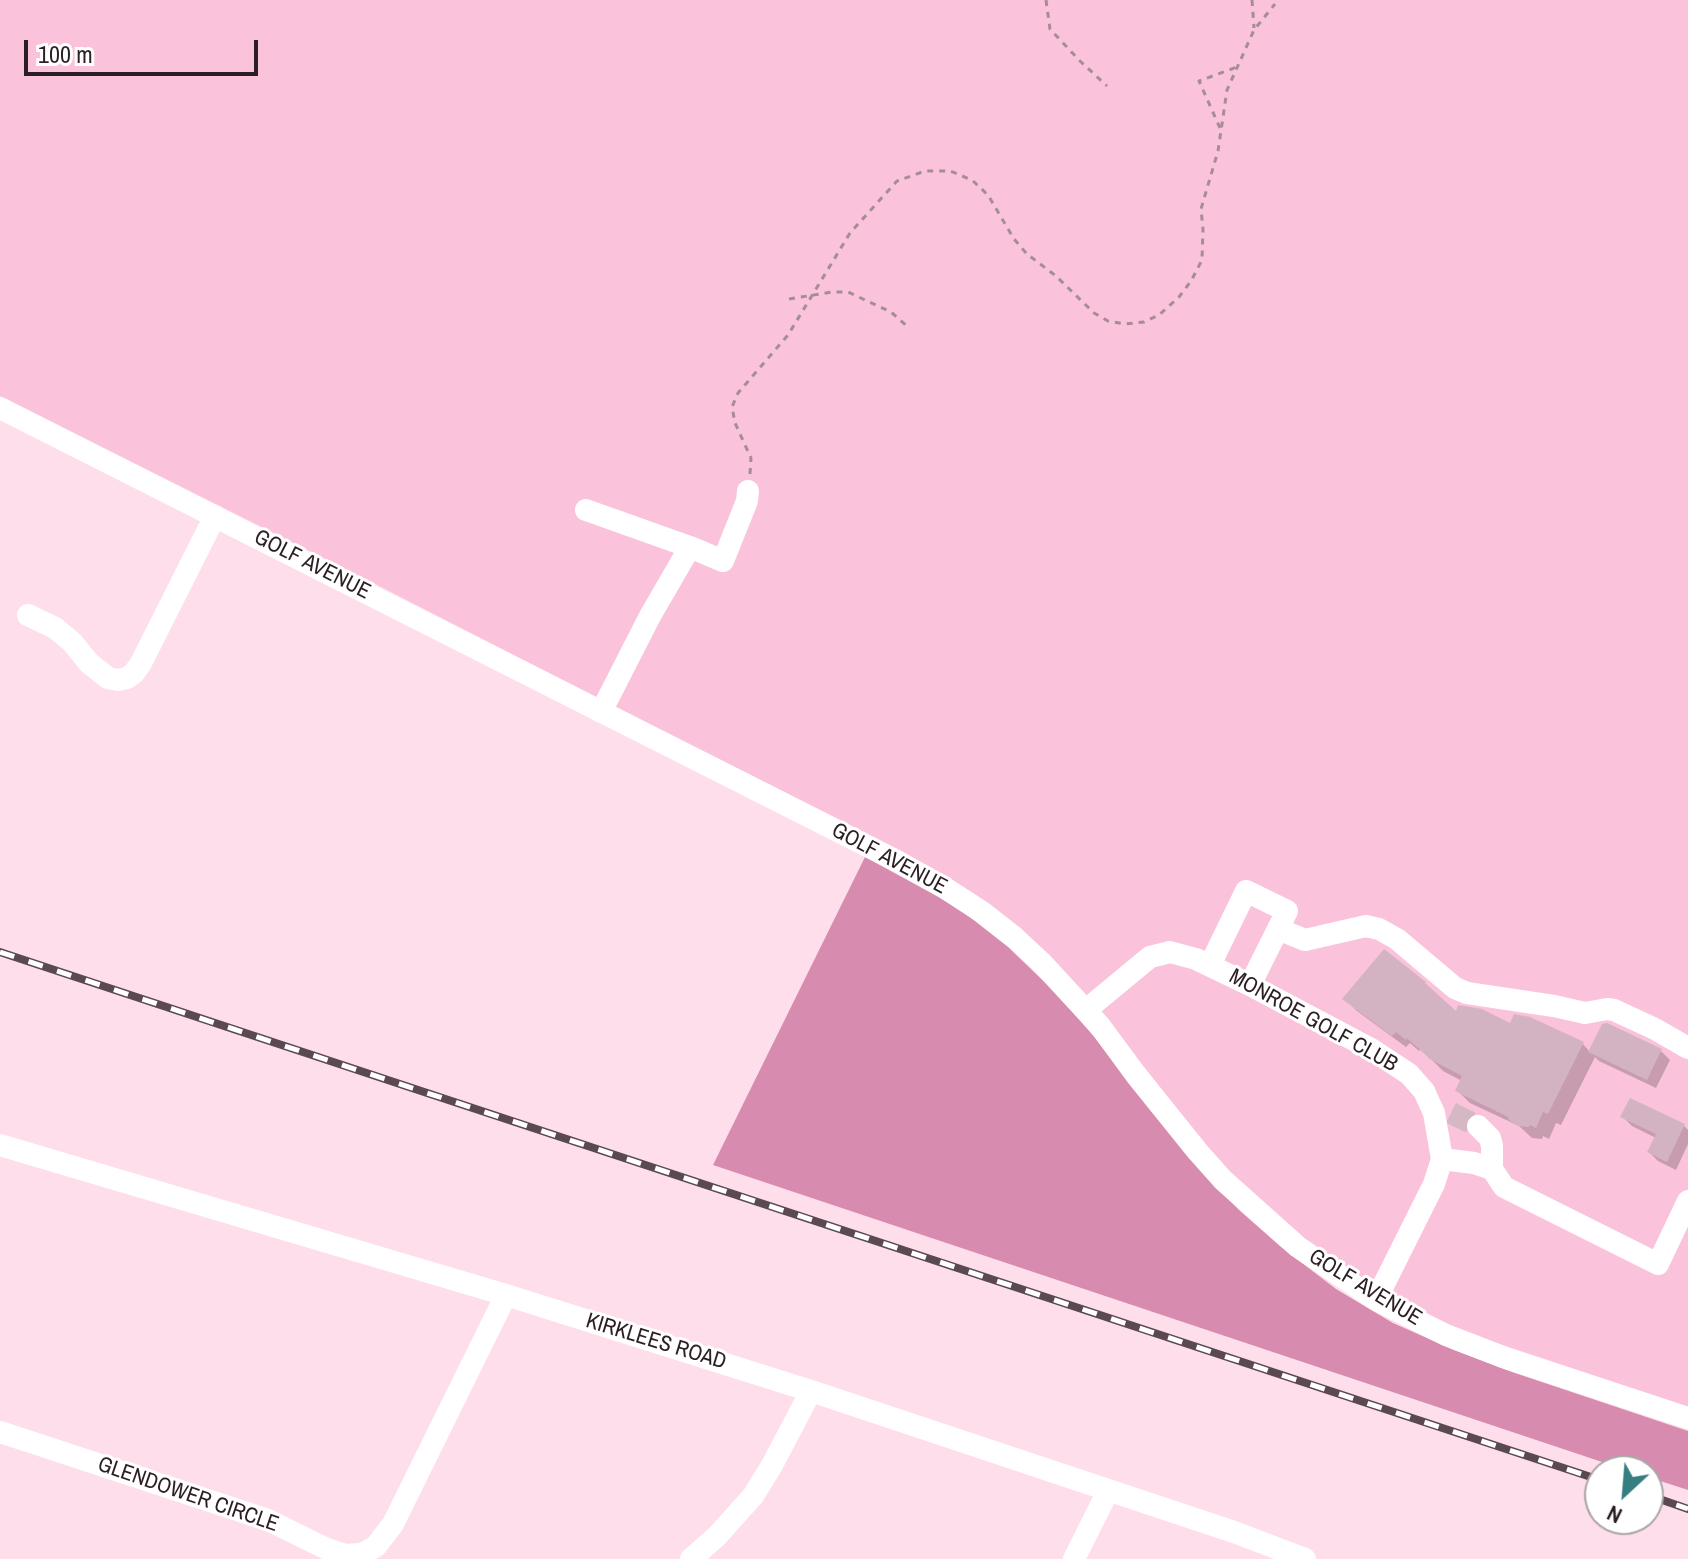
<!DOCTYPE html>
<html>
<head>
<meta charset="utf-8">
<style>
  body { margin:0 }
  #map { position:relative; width:1688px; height:1559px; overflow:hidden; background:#ffdeec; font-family:"Archivo Narrow",sans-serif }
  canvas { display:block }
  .north { position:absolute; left:1584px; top:1455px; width:80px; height:80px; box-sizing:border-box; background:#fff; border:2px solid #aaa5a7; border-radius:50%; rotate:206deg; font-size:22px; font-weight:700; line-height:32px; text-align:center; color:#2b1f24 }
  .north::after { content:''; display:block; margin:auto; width:28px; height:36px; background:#357e82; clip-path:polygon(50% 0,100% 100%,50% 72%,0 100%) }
  .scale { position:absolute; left:24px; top:40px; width:234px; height:36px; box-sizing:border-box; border:4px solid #2b1f24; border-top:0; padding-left:10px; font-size:24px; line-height:28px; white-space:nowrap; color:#2b1f24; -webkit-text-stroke:6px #fff; paint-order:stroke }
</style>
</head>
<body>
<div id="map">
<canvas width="1688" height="1559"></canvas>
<div class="north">N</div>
<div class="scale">100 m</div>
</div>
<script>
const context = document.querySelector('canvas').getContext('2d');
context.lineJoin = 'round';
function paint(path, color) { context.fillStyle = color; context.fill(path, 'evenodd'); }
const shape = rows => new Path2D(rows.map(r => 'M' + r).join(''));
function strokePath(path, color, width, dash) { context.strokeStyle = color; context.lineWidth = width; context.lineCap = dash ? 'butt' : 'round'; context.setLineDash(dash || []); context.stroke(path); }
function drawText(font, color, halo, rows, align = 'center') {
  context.font = font + ' "Archivo Narrow",sans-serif'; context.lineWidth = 6; context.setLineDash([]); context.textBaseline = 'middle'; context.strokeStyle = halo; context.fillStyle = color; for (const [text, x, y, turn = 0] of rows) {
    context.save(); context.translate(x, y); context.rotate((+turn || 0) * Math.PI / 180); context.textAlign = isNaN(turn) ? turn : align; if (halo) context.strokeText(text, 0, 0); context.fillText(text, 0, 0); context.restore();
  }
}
paint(shape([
  [0,0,1688,0,1688,1408,1595,1378,1462,1331,1410,1307,1355,1276,1317,1251,1243,1186,1213,1155,1110,1023,882,844,360,576,0,396]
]), '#fac3db');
paint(shape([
  [865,857,957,907,1008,947,1060,997,1096,1039,1199,1169,1239,1210,1280,1246,1336,1289,1393,1323,1454,1350,1512,1372,1688,1431,1688,1490,1648,1477,1648,1471,1629,1471,713,1165]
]), '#d78caf');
paint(shape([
  [1345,999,1456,1014,1511,1026,1583,1044,1590,1052,1661,1051,1670,1060,1656,1088,1599,1061,1595,1057,1561,1125,1556,1123,1549,1139,1543,1136,1542,1139,1532,1138,1519,1126,1470,1103,1457,1090,1462,1081,1443,1071,1421,1049,1419,1051,1410,1043,1406,1047,1357,1011],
  [1623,1117,1684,1126,1688,1130,1688,1144,1676,1170,1658,1161,1649,1152,1656,1138,1632,1126]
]), '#0003');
paint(shape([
  [1384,949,1426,982,1425,983,1456,1011,1458,1005,1482,1009,1510,1023,1514,1014,1530,1017,1584,1042,1548,1114,1543,1112,1536,1128,1530,1125,1529,1127,1518,1126,1509,1120,1508,1117,1455,1091,1462,1076,1428,1058,1428,1057,1407,1038,1406,1040,1396,1032,1392,1036,1342,999],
  [1607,1023,1662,1049,1647,1080,1588,1052,1602,1024],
  [1630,1098,1685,1124,1667,1162,1647,1152,1656,1134,1620,1117]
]), '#d3b3c1');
strokePath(shape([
  [1451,1113,1478,1126]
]), '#d5b8c4', 22, [22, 11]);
strokePath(shape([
  [1046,0,1050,29,1080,61,1107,86],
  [1252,0,1254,28],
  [1220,128,1199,81,1237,67],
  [789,299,832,292,848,292,891,312,907,326],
  [750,474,751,458,735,423,732,407,738,393,788,335,850,233,897,181,925,171,950,171,972,180,988,195,1014,239,1027,254,1056,276,1094,313,1108,321,1125,324,1144,322,1159,315,1179,297,1191,281,1202,260,1203,229,1201,209,1218,151,1227,90,1254,30,1275,4]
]), '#a58d97', 3, [6, 6]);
strokePath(shape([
  [0,408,897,861,945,888,982,912,1014,937,1041,962,1100,1026,1136,1075,1198,1152,1223,1180,1298,1247,1376,1300,1446,1335,1503,1357,1688,1418],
  [586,510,690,547,650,616,601,712],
  [690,547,723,561,747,501,748,491],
  [28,615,55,628,72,642,89,663,108,678,118,680,127,678,134,673,141,663,215,516],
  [1278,929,1305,940,1366,926,1379,929,1397,939,1455,988,1467,993,1554,1006,1585,1013,1607,1009,1614,1010,1655,1029,1688,1048],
  [1210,965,1246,891,1287,911,1250,985],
  [1086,1010,1150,957,1170,952,1196,959,1250,985,1371,1049,1409,1074,1424,1091,1434,1113,1442,1159,1434,1184,1376,1300],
  [1478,1126,1490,1138,1492,1146,1492,1169],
  [0,1145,506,1295,811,1391,1234,1532,1305,1559],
  [1442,1159,1474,1163,1492,1169,1504,1187,1658,1264,1688,1201],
  [0,1432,268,1520,327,1549,345,1555,362,1554,376,1546,393,1524,506,1295],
  [691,1559,717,1536,753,1496,771,1467,811,1391],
  [1074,1559,1108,1491]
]), '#fff', 22);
const rail = shape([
  [0,952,1600,1480],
  [1648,1495,1688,1509]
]);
strokePath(rail, '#5a4950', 8);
strokePath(rail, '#fff', 5, [15]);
drawText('22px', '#2b1f24', '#fff', [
  ["GOLF AVENUE",312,565,27],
  ["GOLF AVENUE",889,859,28],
  ["MONROE GOLF CLUB",1313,1021,29],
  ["GOLF AVENUE",1365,1288,31],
  ["KIRKLEES ROAD",656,1342,17],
  ["GLENDOWER CIRCLE",188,1495,19]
]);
</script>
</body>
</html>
